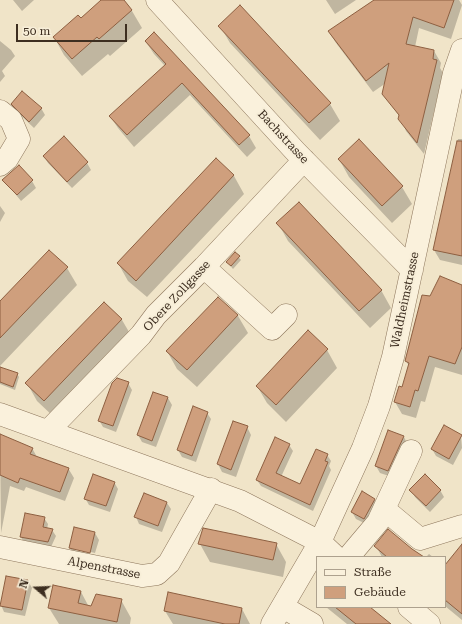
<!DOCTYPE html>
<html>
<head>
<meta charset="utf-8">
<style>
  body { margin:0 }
  #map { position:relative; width:462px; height:624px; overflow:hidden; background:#f0e4c8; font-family:"Roboto Serif",serif }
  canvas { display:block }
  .legend { position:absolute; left:316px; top:556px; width:130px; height:52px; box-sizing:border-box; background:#f7eed8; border:1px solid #ada18e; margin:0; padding:5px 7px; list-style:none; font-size:12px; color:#3d2e20 }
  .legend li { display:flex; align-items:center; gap:8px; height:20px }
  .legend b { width:20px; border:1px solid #ada18e }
  .north { position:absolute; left:16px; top:568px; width:40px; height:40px; -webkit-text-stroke:3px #f7eed8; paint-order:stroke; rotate:289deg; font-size:11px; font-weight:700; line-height:16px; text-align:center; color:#3d2e20 }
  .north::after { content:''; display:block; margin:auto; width:14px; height:18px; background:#3d2e20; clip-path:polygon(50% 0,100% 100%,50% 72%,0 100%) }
  .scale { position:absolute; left:16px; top:24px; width:111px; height:18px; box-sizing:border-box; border:2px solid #3d2e20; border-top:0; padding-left:5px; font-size:12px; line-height:14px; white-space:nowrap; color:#3d2e20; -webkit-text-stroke:3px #f7eed8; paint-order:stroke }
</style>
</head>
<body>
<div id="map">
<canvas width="462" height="624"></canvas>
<ul class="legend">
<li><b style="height:5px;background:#faf1dc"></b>Straße</li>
<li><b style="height:11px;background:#cf9f7d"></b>Gebäude</li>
</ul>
<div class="north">N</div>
<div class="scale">50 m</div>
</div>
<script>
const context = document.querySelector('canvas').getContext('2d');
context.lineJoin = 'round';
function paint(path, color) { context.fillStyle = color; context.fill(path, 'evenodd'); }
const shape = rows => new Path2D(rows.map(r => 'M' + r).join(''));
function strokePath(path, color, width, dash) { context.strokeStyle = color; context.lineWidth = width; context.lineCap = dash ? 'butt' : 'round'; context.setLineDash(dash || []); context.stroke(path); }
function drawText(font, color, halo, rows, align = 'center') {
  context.font = font + ' "Roboto Serif",serif'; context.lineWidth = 4; context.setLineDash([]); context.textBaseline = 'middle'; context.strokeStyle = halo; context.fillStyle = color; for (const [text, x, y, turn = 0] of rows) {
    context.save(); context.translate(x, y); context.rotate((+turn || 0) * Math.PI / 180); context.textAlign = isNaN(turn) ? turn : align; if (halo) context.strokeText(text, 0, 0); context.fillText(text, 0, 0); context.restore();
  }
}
paint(shape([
  [13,0,34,0,22,11],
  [102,0,122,0,132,11,142,28,110,56,108,54,82,76,64,55,54,37,80,19],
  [326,0,356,0,335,14],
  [375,0,459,0,462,5,451,39,419,28,415,47,434,51,441,63,440,68,443,73,424,154,406,131,400,117,383,94,386,83,373,92,336,43,329,32],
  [220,26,330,104,340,121,320,140,230,43],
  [0,41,11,50,15,56,2,71,5,76,0,82],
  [146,42,249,136,256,148,247,157,190,95,134,147,118,128,110,116,165,66,154,54],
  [12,104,41,108,45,115,34,128,16,111],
  [64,138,87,163,91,170,72,188,48,163,44,156],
  [458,139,462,139,462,265,440,260,434,250],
  [359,140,402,187,412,204,392,223,349,177,339,159],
  [216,159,234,176,244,194,147,297,128,281,118,263],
  [4,180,32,181,36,188,21,201],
  [0,206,5,213,0,222],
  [278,223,381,290,391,308,370,328,288,241],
  [235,253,241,260,233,269,227,262],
  [67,268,77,285,0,366,0,302],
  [462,287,462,375,435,367,425,402,421,401,416,418,402,414,395,402,403,388,409,366,406,361,431,297],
  [218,298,238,316,248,333,197,387,177,369,167,351],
  [104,303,122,320,132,337,55,418,37,401,27,383],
  [308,332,327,350,337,368,286,422,267,403,257,386],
  [0,368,17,374,19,377,15,390,0,384],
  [128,383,132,390,116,432,103,427,99,420],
  [154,393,168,398,172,405,156,447,142,442,138,435],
  [207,413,211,419,196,462,182,457,178,450],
  [233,422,247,427,251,435,236,477,222,472,218,464],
  [0,435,32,448,37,457,68,468,74,478,65,501,26,487,24,491,10,486,1,533],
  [461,436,462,448,453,465,436,456,432,449],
  [404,437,407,443,392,477,380,473,376,466],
  [289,445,293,451,281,477,301,485,327,455,331,461,329,466,331,470,313,511,261,486,257,480],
  [114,482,118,489,110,512,89,505,85,498],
  [411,490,440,490,444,497,430,512,415,497],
  [374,499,378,506,368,525,356,519,352,512],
  [167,503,171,509,162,532,139,524,136,517],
  [26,514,44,518,48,524,47,529,52,530,56,536,51,547,24,543,21,537],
  [388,530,422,557,382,557,376,546],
  [95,533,99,540,95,553,74,548,74,550,95,555,94,559,74,555,70,548],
  [200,544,276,544,286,562,283,577,210,562],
  [462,546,462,620,445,606,445,566],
  [429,554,433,557,426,557],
  [28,581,32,588,25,616,4,612,1,605],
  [81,592,89,607,121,600,131,618,130,624,59,624,49,608],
  [326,607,368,607,390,624,347,624],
  [242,609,250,624,173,624,165,611]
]), '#0003');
const building = shape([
  [101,0,124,0,132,10,99,39,97,37,72,59,53,37,78,15,81,18,101,0],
  [374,0,454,0,444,28,413,17,406,44,434,50,433,59,437,60,417,143,398,119,399,115,382,94,389,63,366,81,328,31,374,0],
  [240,5,331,103,309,123,218,26,240,5],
  [154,32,250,135,239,145,182,83,127,135,109,116,166,64,145,41,154,32],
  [22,91,42,108,29,122,11,104,22,91],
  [64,136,88,162,67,182,43,156,64,136],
  [359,139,403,186,382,206,338,159,359,139],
  [457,141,462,141,462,256,433,250,457,141],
  [216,158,234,175,136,281,117,263,216,158],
  [19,165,33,180,17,195,2,180,19,165],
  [299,202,382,290,359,311,276,223,299,202],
  [49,250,68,267,0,338,0,301,49,250],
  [235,252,240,256,231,266,226,262,235,252],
  [440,276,462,285,462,347,455,364,429,356,418,391,415,390,410,407,394,402,399,386,402,387,409,363,405,361,422,295,430,296,440,276],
  [218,297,238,315,187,370,166,351,218,297],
  [104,302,122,319,44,401,25,383,104,302],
  [308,330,328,349,276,405,256,386,308,330],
  [0,367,18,373,13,387,0,382,0,367],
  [117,378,129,382,113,426,98,421,112,383,117,378],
  [153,392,168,397,152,441,137,435,153,392],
  [193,406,208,412,192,456,177,450,193,406],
  [233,421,248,426,231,470,217,464,233,421],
  [444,425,462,435,449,459,431,449,444,425],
  [388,430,404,436,388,471,375,466,388,430],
  [0,434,33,448,30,454,69,468,60,492,20,478,18,483,0,475,0,434],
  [275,437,290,444,276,473,300,484,316,449,328,454,325,461,328,462,310,505,256,480,275,437],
  [93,474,115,482,106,506,84,499,93,474],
  [425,474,441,490,426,506,409,490,425,474],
  [362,491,375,499,364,519,351,512,362,491],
  [144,493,167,502,158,526,134,517,144,493],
  [25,513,45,517,43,527,53,529,48,542,20,537,25,513],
  [74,527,95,532,90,553,69,548,74,527],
  [203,528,277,543,273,560,198,544,203,528],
  [388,529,412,549,424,557,387,557,374,546,388,529],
  [462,544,462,614,445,600,445,565,462,544],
  [6,576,28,580,22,610,0,606,6,576],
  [53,585,81,591,78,603,91,606,96,594,122,599,117,622,48,608,53,585],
  [168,592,242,608,239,624,225,624,164,611,168,592],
  [335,607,370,607,391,624,356,624,335,607]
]);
paint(building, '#cf9f7d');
strokePath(building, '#8d5f41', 1);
const minor = shape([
  [157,0,295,151,412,270],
  [0,111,11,120,19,139,7,159,0,165],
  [204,267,272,329,286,315],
  [0,414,240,501,320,542,336,557],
  [48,431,141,335,156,315,204,267,304,160],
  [384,509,420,539,462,526],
  [0,547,142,576,157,574,169,563,211,489],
  [351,554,378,522,411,451],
  [283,607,312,624],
  [409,607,429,624],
  [272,624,320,542,363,448,379,406,393,357,454,73,462,50]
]);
strokePath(minor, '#8d765c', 23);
strokePath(minor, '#faf1dc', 22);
drawText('12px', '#3d2e20', '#f7eed8', [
  ["Bachstrasse",283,137,47],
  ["Obere Zollgasse",177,296,-47],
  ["Waldheimstrasse",405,300,-78],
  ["Alpenstrasse",104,568,11]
]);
</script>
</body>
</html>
